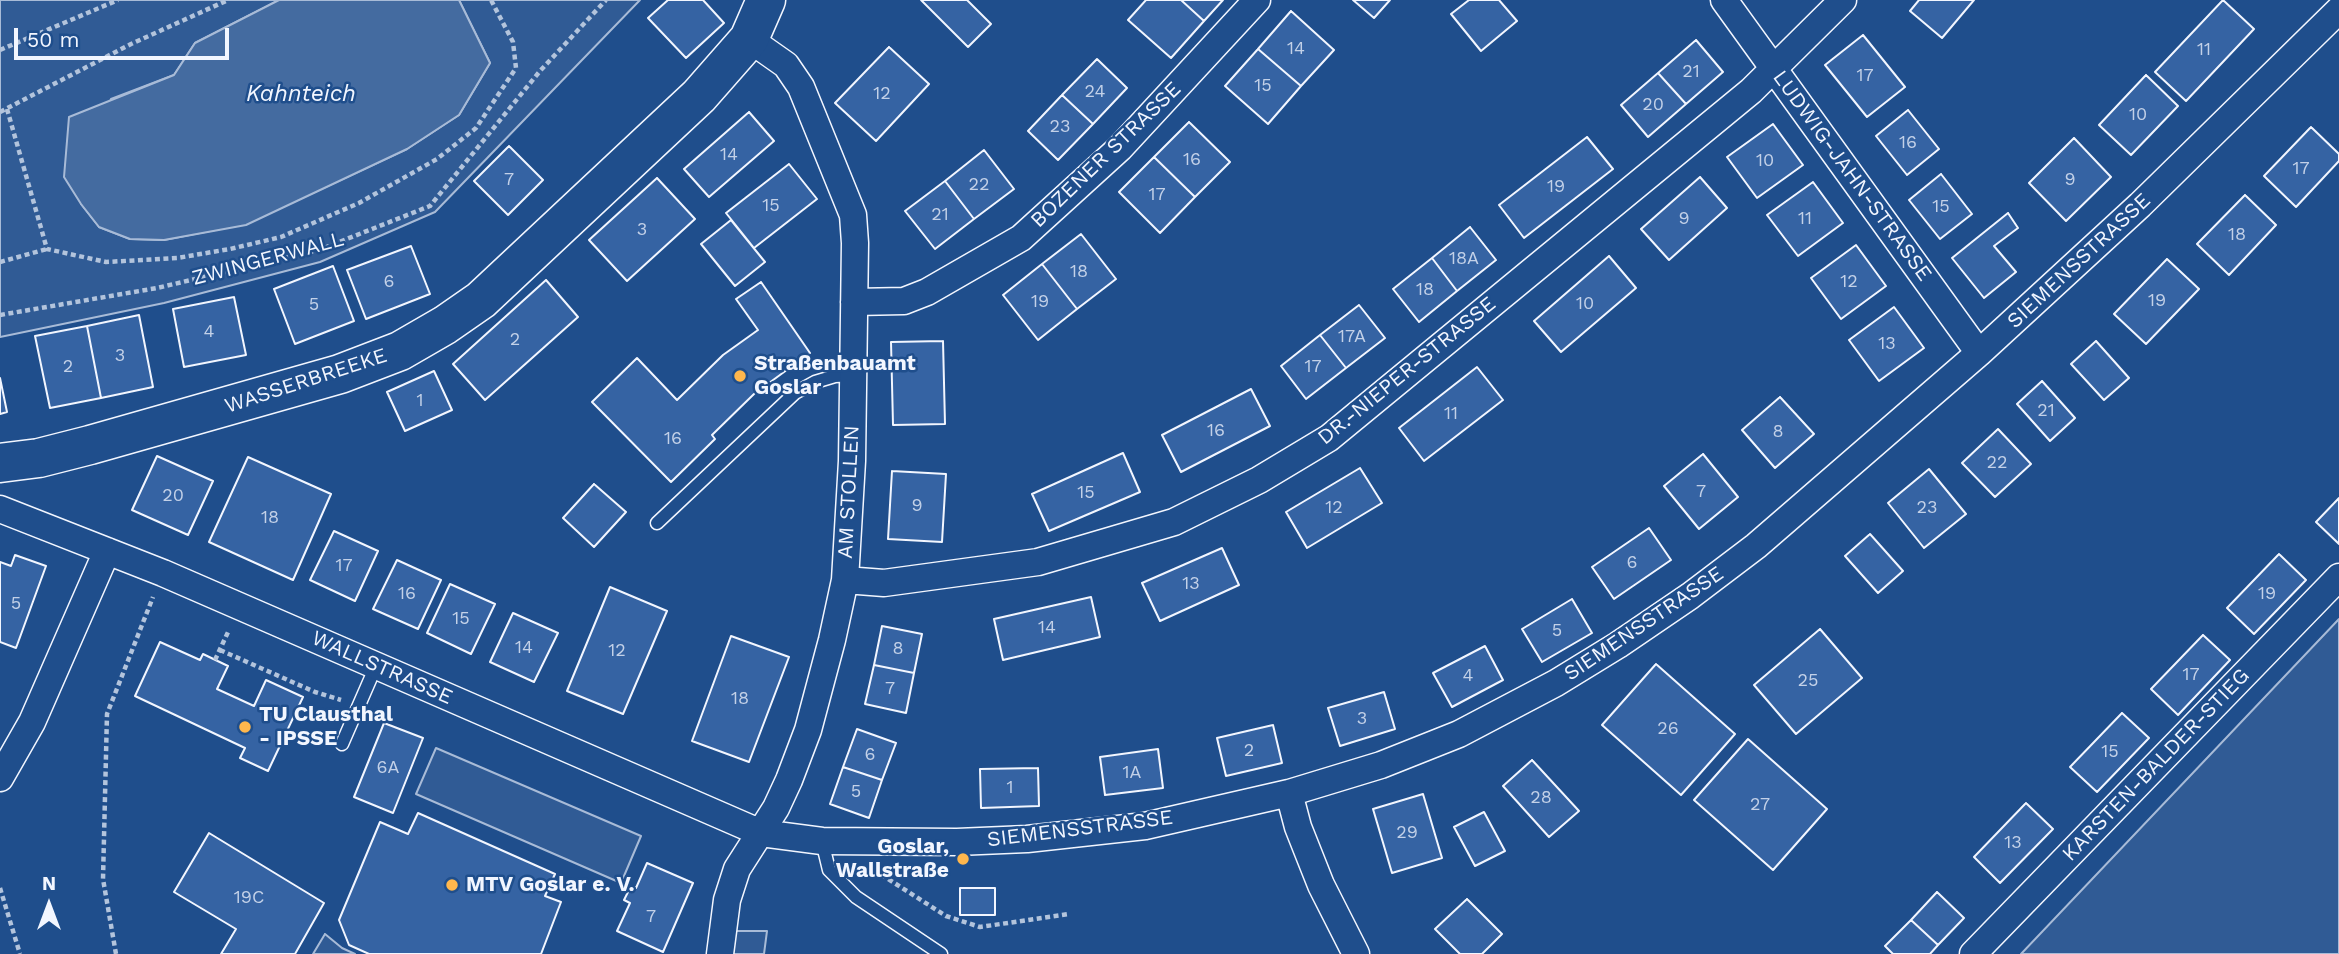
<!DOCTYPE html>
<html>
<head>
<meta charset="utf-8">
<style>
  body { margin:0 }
  #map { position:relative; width:2339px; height:954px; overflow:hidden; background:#1f4e8c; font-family:"Work Sans",sans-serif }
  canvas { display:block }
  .north { position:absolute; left:14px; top:870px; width:70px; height:70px; -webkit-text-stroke:5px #1f4e8c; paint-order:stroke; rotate:0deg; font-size:19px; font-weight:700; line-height:28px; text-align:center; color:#f2f6ff }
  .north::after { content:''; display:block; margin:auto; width:24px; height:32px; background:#f2f6ff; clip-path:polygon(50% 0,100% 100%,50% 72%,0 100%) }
  .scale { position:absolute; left:14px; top:28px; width:215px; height:32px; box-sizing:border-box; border:4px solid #f2f6ff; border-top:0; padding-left:9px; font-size:21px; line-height:24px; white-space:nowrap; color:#f2f6ff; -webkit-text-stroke:5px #1f4e8c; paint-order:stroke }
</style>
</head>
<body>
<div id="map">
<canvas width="2339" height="954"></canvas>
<div class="north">N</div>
<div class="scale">50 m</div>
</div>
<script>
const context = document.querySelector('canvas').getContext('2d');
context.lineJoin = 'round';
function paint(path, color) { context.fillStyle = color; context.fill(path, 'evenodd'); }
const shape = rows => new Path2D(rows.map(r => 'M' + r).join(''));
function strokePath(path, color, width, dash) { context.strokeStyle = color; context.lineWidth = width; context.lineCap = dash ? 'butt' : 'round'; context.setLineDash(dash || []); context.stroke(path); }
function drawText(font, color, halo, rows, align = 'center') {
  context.font = font + ' "Work Sans",sans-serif'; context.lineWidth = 5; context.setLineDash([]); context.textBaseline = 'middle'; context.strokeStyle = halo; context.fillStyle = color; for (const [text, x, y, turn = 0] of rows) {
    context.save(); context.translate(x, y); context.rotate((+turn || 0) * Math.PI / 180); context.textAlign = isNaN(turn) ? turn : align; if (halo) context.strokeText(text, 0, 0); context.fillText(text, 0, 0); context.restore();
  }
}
const built = shape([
  [0,0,279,0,195,43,174,75,111,99,81,204,99,227,130,239,164,240,246,224,407,149,459,115,490,63,459,0,640,0,435,212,320,262,164,303,0,337,0,0],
  [2339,619,2339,954,2021,954,2339,619],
  [436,748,641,836,621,883,416,794,436,748],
  [735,931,767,931,764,954,732,954,735,931],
  [325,934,342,948,355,954,313,954,325,934]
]);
paint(built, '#305b95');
strokePath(built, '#a8bbd7', 2);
const water = shape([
  [279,0,459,0,490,63,459,115,407,149,246,225,164,240,130,239,99,227,81,204,64,177,69,117,174,75,195,43,279,0]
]);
paint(water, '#446ba0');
strokePath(water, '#a8bbd7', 2);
const building = shape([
  [668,0,703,0,724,23,686,58,648,18,668,0],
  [921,0,967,0,991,24,968,47,921,0],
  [1146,0,1181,0,1204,21,1171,58,1128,20,1146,0],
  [1181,0,1223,0,1204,21,1181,0],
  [1353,0,1390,0,1374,18,1353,0],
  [1469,0,1499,0,1517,21,1481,51,1451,14,1469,0],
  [1919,0,1974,0,1942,38,1910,11,1919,0],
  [2223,0,2254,29,2186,101,2155,72,2223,0],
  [1291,11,1334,50,1301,86,1258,49,1291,11],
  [1863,35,1905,87,1867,117,1825,65,1863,35],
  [1696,40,1723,72,1686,104,1658,73,1696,40],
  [889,47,929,84,876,141,835,103,889,47],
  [1258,49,1301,86,1268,124,1225,86,1258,49],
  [1097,59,1127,88,1093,124,1062,95,1097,59],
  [1658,73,1686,104,1648,137,1621,105,1658,73],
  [2146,75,2178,106,2131,155,2099,125,2146,75],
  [1062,95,1093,124,1058,160,1028,131,1062,95],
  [1908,110,1939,149,1907,175,1876,136,1908,110],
  [749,112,774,141,709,197,684,169,749,112],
  [1189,122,1230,162,1195,197,1154,157,1189,122],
  [1773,124,1803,165,1757,198,1727,157,1773,124],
  [2311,127,2339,154,2339,161,2296,207,2264,176,2311,127],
  [1587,137,1613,169,1524,238,1499,205,1587,137],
  [2074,138,2111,177,2066,221,2029,183,2074,138],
  [509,146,543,180,508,215,474,181,509,146],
  [984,150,1014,189,974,219,945,181,984,150],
  [1154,157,1195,197,1160,233,1119,192,1154,157],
  [789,164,817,199,754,248,726,213,789,164],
  [1941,174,1972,214,1940,239,1909,200,1941,174],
  [1700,177,1727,208,1669,260,1641,229,1700,177],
  [657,178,695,219,627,281,589,240,657,178],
  [945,181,974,219,935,249,905,211,945,181],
  [1813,182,1843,223,1798,256,1767,215,1813,182],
  [2245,195,2276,225,2229,275,2197,244,2245,195],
  [2008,213,2018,228,1994,246,2016,272,1984,298,1952,258,2008,213],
  [731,220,765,262,735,286,701,244,731,220],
  [1470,227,1496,260,1457,291,1432,258,1470,227],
  [1081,234,1116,279,1077,309,1042,264,1081,234],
  [1856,245,1886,286,1841,319,1811,278,1856,245],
  [411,246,430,294,366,319,347,270,411,246],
  [1609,256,1636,288,1561,352,1534,321,1609,256],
  [1432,258,1457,291,1419,322,1393,289,1432,258],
  [2167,259,2199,289,2146,344,2114,314,2167,259],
  [1042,264,1077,309,1038,340,1003,295,1042,264],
  [333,266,354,321,295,344,274,289,333,266],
  [546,280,578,317,485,400,453,364,546,280],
  [761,282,810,353,754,394,712,435,715,439,671,482,592,402,637,358,677,400,723,355,758,330,736,299,761,282],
  [234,297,246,355,184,367,173,309,234,297],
  [1359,305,1385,338,1346,368,1320,335,1359,305],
  [1894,307,1924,348,1879,381,1849,340,1894,307],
  [139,315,153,387,101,398,87,326,139,315],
  [87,326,101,398,50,408,35,336,87,326],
  [1320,335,1346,368,1306,399,1281,366,1320,335],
  [943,341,945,424,893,425,891,342,943,341],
  [2096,341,2129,378,2104,400,2071,364,2096,341],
  [1477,367,1503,400,1424,461,1399,428,1477,367],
  [434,371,452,410,405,431,387,392,434,371],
  [0,378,7,412,0,414,0,378],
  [2042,381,2075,418,2050,441,2017,404,2042,381],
  [1251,389,1270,426,1181,472,1162,435,1251,389],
  [1780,397,1814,434,1775,468,1742,430,1780,397],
  [1998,429,2031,464,1995,497,1962,463,1998,429],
  [1123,453,1140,492,1049,531,1032,494,1123,453],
  [1703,454,1738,497,1699,529,1664,486,1703,454],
  [157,456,213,481,188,535,132,510,157,456],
  [248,457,331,494,293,580,209,542,248,457],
  [1360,468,1382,503,1307,548,1286,512,1360,468],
  [1929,469,1966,514,1924,548,1888,503,1929,469],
  [892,471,946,474,942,542,888,539,892,471],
  [594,484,626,512,594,547,563,518,594,484],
  [2339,498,2339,544,2316,522,2339,498],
  [1649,528,1671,560,1614,599,1592,567,1649,528],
  [334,531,378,551,355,601,310,580,334,531],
  [1870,534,1903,571,1878,593,1845,556,1870,534],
  [1222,548,1239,585,1160,621,1142,583,1222,548],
  [2279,554,2306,580,2254,634,2227,608,2279,554],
  [15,555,46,566,16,648,0,642,0,562,11,566,15,555],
  [397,560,441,580,418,629,373,609,397,560],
  [450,584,495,604,471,654,427,633,450,584],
  [610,587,667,611,623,714,567,691,610,587],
  [1091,597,1100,637,1003,660,994,619,1091,597],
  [1572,599,1592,633,1542,662,1522,629,1572,599],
  [513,613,558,633,534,682,490,662,513,613],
  [882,626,922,634,914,673,874,665,882,626],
  [1820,629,1862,678,1796,734,1754,685,1820,629],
  [2203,635,2230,660,2178,715,2151,689,2203,635],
  [731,636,789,657,749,762,692,741,731,636],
  [160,642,200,660,203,654,228,666,217,689,254,706,266,680,303,697,268,771,240,758,245,748,135,696,160,642],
  [1485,646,1503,680,1452,707,1433,673,1485,646],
  [1656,664,1735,734,1681,795,1602,725,1656,664],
  [874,665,914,673,906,713,865,704,874,665],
  [1384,692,1395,729,1340,746,1328,708,1384,692],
  [2122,713,2149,738,2097,792,2070,767,2122,713],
  [384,723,423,738,393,813,354,797,384,723],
  [1273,725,1282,763,1226,776,1217,738,1273,725],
  [857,729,896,743,882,780,843,767,857,729],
  [1748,739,1827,809,1773,870,1694,800,1748,739],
  [1158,749,1163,788,1105,795,1100,757,1158,749],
  [1532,760,1579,811,1549,837,1503,786,1532,760],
  [843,767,882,780,869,818,830,804,843,767],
  [1038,768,1039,806,981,808,980,769,1038,768],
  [1423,794,1442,858,1392,873,1373,809,1423,794],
  [2026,803,2053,829,2000,883,1974,857,2026,803],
  [1484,812,1505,851,1475,866,1454,827,1484,812],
  [418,813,555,874,545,896,561,902,541,954,369,954,349,945,339,920,380,822,408,834,418,813],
  [209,833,324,903,295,954,221,954,236,929,174,892,209,833],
  [647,863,693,883,663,952,617,931,630,903,624,900,631,886,636,888,647,863],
  [960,888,995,888,995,915,960,915,960,888],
  [1937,892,1964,918,1938,945,1911,920,1937,892],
  [1467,899,1502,934,1482,954,1460,954,1435,929,1467,899],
  [1911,920,1938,945,1930,954,1893,954,1885,946,1911,920]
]);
paint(building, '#3563a3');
strokePath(building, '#f2f6ff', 2);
const service = shape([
  [657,523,795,393,815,382,835,376,854,375],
  [342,744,376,666],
  [822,841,829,870,856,897,941,954]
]);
const minor = shape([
  [1724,0,1979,353],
  [854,302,904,301,927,292,1021,238,1120,148,1257,0],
  [0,509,163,573,761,833,822,841,957,842,1027,839,1145,826,1289,793,1381,765,1459,734,1556,683,1618,645,1690,596,1756,546,1979,353,2140,205,2339,10],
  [845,580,884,583,1038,562,1174,522,1259,480,1329,438,1751,91,1843,0],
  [0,778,32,722,107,551],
  [1289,793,1298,827,1321,885,1356,954],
  [720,954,727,900,737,869,776,808,789,780,808,730,832,640,845,580,852,461,855,243,853,215,801,87,786,65,749,39],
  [1973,954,2339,577]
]);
const primary = shape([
  [0,463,39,458,90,445,340,374,400,351,445,325,481,300,699,96,749,39,766,0]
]);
strokePath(service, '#f2f6ff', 15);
strokePath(minor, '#f2f6ff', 29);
strokePath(primary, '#f2f6ff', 41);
strokePath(shape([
  [0,50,118,0],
  [7,109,47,249,106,262,177,258,230,249,281,237,359,203,437,159,476,128,516,68,513,42,491,0],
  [0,112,131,44,228,0],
  [0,262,47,249],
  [0,315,157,288,319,250,430,206,540,71,606,0],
  [220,650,315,692,341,700],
  [215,660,229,630],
  [874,870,946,916,980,927,1069,914],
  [0,888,20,954],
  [116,954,103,879,107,714,153,597]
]), '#b3c4dc', 4.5, [5, 3.5]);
strokePath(service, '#1f4e8c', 12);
strokePath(minor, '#1f4e8c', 26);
strokePath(primary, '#1f4e8c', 38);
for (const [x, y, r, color] of [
  [740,376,7,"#ffb74d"],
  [245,727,7,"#ffb74d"],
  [963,859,7,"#ffb74d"],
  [452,885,7,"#ffb74d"]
]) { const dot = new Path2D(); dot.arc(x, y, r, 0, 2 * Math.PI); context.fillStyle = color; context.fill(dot); strokePath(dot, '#1f4e8c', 2.5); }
drawText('18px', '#c3d1e8', null, [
  ["14",1296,49],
  ["11",2204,50],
  ["21",1691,72],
  ["17",1865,76],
  ["15",1263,86],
  ["24",1095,92],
  ["12",882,94],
  ["20",1653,105],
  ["10",2138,115],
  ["23",1060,127],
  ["16",1908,143],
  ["14",729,155],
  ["16",1192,160],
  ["10",1765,161],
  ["17",2301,169],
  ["7",509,180],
  ["9",2070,180],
  ["22",979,185],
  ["19",1556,187],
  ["17",1157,195],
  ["15",771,206],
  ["15",1941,207],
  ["21",940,215],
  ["9",1684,219],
  ["11",1805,219],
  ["3",642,230],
  ["18",2237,235],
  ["18A",1464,259],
  ["18",1079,272],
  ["6",389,282],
  ["12",1849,282],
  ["18",1425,290],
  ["19",2157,301],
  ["19",1040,302],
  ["10",1585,304],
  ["5",314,305],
  ["4",209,332],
  ["17A",1352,337],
  ["2",515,340],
  ["13",1887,344],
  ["3",120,356],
  ["2",68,367],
  ["17",1313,367],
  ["1",420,401],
  ["21",2046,411],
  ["11",1451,414],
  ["16",1216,431],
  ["8",1778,432],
  ["16",673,439],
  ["22",1997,463],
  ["7",1701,492],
  ["15",1086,493],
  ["20",173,496],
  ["9",917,506],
  ["12",1334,508],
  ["23",1927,508],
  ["18",270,518],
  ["6",1632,563],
  ["17",344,566],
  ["13",1191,584],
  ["16",407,594],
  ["19",2267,594],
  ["5",16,604],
  ["15",461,619],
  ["14",1047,628],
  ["5",1557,631],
  ["14",524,648],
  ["8",898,649],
  ["12",617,651],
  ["17",2191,675],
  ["4",1468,676],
  ["25",1808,681],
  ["7",890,689],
  ["18",740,699],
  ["3",1362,719],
  ["26",1668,729],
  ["2",1249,751],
  ["15",2110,752],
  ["6",870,755],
  ["6A",388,768],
  ["1A",1132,773],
  ["1",1010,788],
  ["5",856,792],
  ["28",1541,798],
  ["27",1760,805],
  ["29",1407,833],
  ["13",2013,843],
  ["19C",249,898],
  ["7",651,917]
]);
drawText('21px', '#f2f6ff', '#1f4e8c', [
  ["BOZENER STRASSE",1106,155,-44],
  ["LUDWIG-JAHN-STRASSE",1852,176,54],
  ["ZWINGERWALL",268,259,-15],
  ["SIEMENSSTRASSE",2079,261,-43],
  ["DR.-NIEPER-STRASSE",1407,371,-39],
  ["WASSERBREEKE",306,381,-18],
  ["AM STOLLEN",849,492,-87],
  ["SIEMENSSTRASSE",1644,624,-34],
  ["WALLSTRASSE",382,668,24],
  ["KARSTEN-BALDER-STIEG",2156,765,-46],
  ["SIEMENSSTRASSE",1080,829,-7]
]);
drawText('bold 21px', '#f2f6ff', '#1f4e8c', [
  ["Straßenbauamt",754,364],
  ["Goslar",754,388],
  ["TU Clausthal",259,715],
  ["- IPSSE",259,739],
  ["Goslar,",949,847,"right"],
  ["Wallstraße",949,871,"right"],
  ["MTV Goslar e. V.",466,885]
], 'left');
drawText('italic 23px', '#f2f6ff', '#1f4e8c', [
  ["Kahnteich",301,94]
]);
</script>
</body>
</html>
